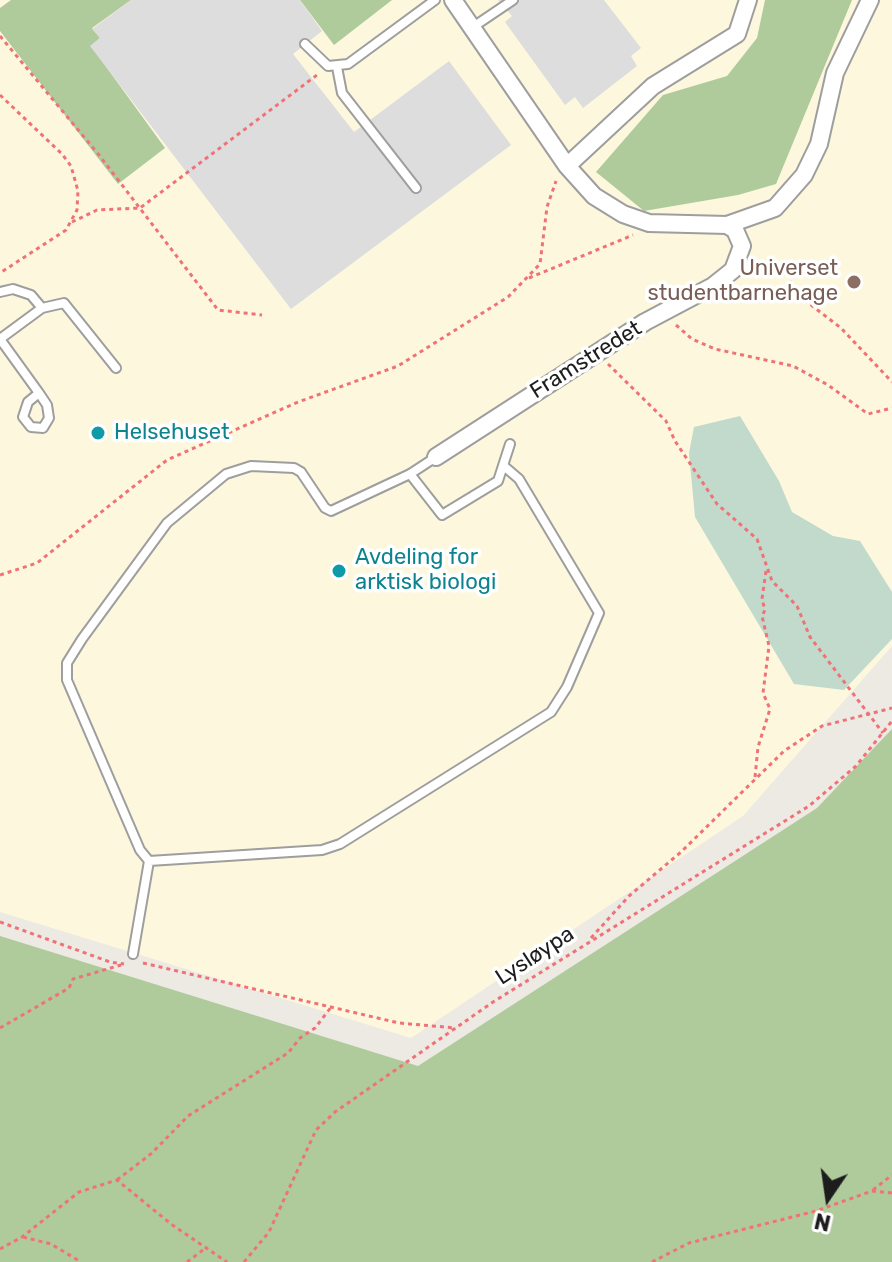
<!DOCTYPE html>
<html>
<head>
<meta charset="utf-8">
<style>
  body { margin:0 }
  #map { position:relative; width:892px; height:1262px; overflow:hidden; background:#ede9e3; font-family:Rubik,sans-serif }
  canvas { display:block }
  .north { position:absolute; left:788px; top:1158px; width:80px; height:80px; -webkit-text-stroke:6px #fff; paint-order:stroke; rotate:193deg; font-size:22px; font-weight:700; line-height:32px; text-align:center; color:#1d1d1d }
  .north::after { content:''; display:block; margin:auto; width:28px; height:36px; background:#1d1d1d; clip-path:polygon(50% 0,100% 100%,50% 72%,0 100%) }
</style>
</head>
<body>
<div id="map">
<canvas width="892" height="1262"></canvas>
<div class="north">N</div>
</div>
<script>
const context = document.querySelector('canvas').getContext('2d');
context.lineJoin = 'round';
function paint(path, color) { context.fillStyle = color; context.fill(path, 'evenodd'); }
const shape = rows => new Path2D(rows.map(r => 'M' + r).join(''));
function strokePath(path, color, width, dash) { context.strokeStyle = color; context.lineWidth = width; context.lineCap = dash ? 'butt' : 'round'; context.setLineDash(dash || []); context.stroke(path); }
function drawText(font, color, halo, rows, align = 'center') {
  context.font = font + ' Rubik,sans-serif'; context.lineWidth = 7; context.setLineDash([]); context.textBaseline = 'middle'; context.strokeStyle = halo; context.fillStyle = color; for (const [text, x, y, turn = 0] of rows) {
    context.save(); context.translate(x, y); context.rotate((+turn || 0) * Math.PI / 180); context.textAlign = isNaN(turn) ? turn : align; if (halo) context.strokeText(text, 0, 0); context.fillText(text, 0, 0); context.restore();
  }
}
paint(shape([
  [0,0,892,0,892,646,743,816,411,1038,0,912]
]), '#fdf8dd');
paint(shape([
  [11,0,131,0,92,28,100,38,91,46,165,148,118,184,0,31,0,8],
  [300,0,392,0,334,45],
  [765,0,852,0,776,184,738,195,644,211,596,172,663,95,727,76,757,38],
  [892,729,892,1262,0,1262,0,936,418,1066,817,808]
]), '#afca9b');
paint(shape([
  [740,416,779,481,792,512,833,536,860,541,892,592,892,639,844,690,794,684,695,517,689,453,694,427]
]), '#c1dacb');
paint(shape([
  [131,0,300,0,322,31,293,54,354,132,449,61,511,145,291,309,90,46,100,38,92,29],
  [498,0,604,0,641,48,631,56,637,66,583,108,575,97,565,105,505,22,512,16]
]), '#ddd');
const service = shape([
  [473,27,513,0],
  [305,44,328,66,348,64,435,0],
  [337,67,342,93,416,188],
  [0,292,13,289,31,295,42,308],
  [39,393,28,402,23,417,31,427,43,428,49,418,47,405,39,393,0,339,42,308,64,303,116,368],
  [436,457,410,474,331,511,325,508,301,472,294,468,251,466,226,474,167,523,82,639,67,663,67,680,140,850,149,861,322,850,340,844,551,712,567,687,599,613,519,479,505,467],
  [410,474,442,515,498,481,510,444],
  [133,954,149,861]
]);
const minor = shape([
  [567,166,653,86,737,34,748,0],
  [727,225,775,208,804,175,819,144,835,73,870,0],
  [436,457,645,322,713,286,733,270,742,246,735,230,727,225,649,223,623,214,594,196,567,166,453,0]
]);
strokePath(service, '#9e9e9e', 12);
strokePath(minor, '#9e9e9e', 20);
strokePath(shape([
  [0,36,99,155,218,310,262,315],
  [0,95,62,154,71,166,78,191,77,210,66,230,0,273],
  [72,222,97,210,140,208,317,75],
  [529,278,633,235],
  [790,281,798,295,841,328,892,382],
  [676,325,692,339,715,349,793,366,828,385,868,414,892,408],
  [608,364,666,421,675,441,717,504,757,539,772,581,797,606,810,637,883,733],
  [0,575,37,563,167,460,298,402,398,366,508,297,540,264,547,207,556,181],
  [755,777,758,747,770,709,763,693,769,646,762,616,765,610,762,599,766,571],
  [0,922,110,962,124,964],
  [591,938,629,896,681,852,784,751,822,726,892,708],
  [143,963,399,1023,456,1028],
  [0,1028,69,988,73,979,121,965],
  [117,1180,152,1153,188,1116,288,1053,300,1038,315,1028,332,1006],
  [873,1190,892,1175],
  [23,1237,51,1244,81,1262],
  [0,1249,22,1237,79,1192,117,1180,171,1224,227,1262],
  [187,1262,207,1247],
  [244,1262,269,1232,316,1130,335,1112,493,1002,809,806,856,766,892,721],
  [652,1262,689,1243,816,1211,872,1191,892,1193]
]), '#f07277', 3, [4, 4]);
strokePath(service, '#fff', 8);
strokePath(minor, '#fff', 16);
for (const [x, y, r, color] of [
  [854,282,8,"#8d6e63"],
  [98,433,8,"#0f9aa8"],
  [339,571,8,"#0f9aa8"]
]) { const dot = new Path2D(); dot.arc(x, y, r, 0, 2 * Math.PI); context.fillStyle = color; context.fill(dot); strokePath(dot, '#fff', 3); }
drawText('22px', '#785e54', '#fff', [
  ["Universet",838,269],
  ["studentbarnehage",838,294]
], 'right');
drawText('22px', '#1d1d1d', '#fff', [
  ["Framstredet",586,360,-32],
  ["Lysløypa",535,956,-33]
]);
drawText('22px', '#0d838f', '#fff', [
  ["Helsehuset",114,433],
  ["Avdeling for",355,558],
  ["arktisk biologi",355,583]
], 'left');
</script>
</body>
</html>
